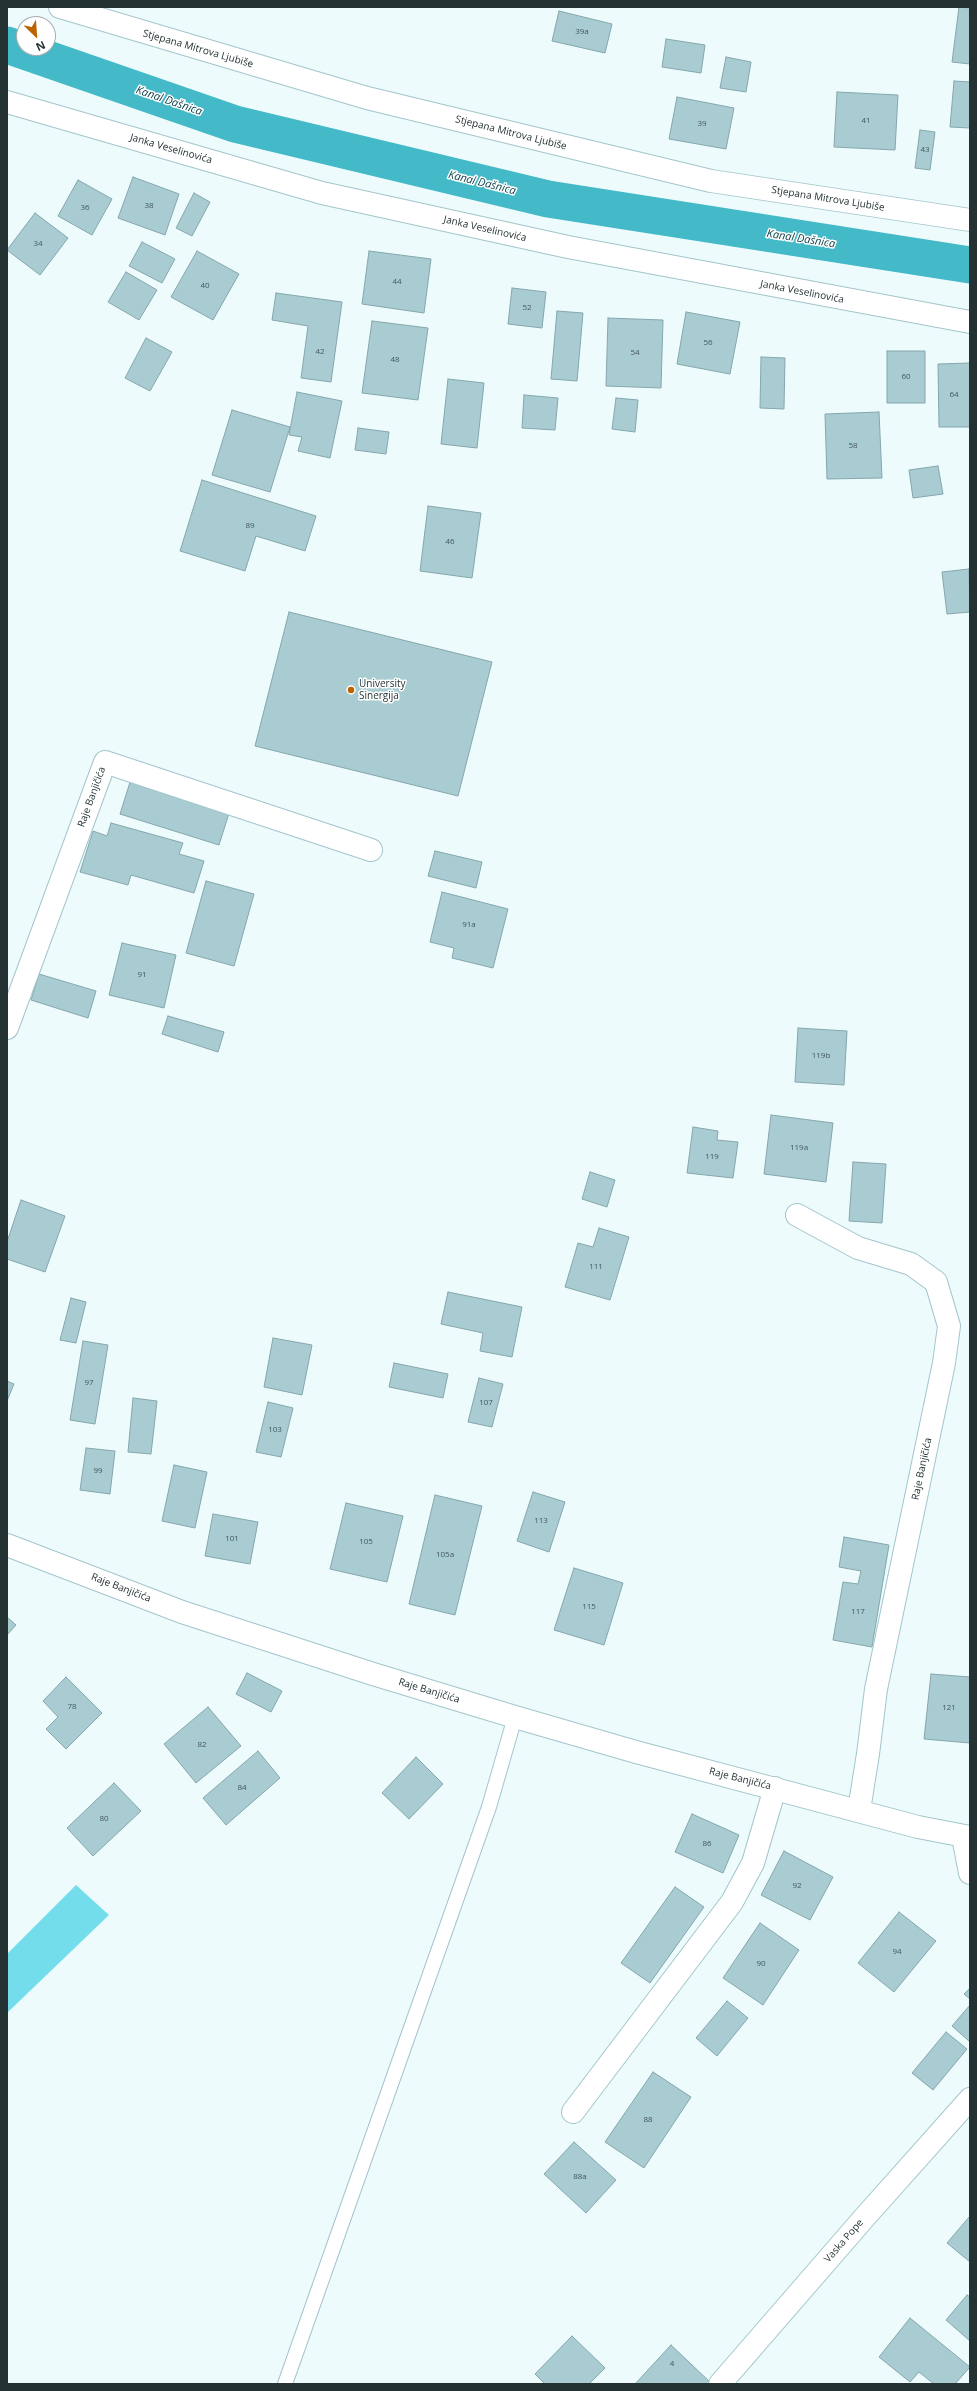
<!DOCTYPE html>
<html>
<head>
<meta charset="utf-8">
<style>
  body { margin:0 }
  #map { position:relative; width:977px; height:2391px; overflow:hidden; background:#edfbfd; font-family:"Open Sans",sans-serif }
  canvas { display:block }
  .frame { position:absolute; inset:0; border:8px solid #243234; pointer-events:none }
  .north { position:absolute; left:16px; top:16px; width:40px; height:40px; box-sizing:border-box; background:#fff; border:1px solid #a7adae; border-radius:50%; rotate:155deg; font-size:11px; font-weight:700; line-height:16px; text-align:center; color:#243234 }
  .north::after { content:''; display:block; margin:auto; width:14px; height:18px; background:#bc6300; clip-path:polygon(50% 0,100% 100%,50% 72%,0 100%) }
</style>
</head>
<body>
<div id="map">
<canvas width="977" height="2391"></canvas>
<div class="frame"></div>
<div class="north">N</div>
</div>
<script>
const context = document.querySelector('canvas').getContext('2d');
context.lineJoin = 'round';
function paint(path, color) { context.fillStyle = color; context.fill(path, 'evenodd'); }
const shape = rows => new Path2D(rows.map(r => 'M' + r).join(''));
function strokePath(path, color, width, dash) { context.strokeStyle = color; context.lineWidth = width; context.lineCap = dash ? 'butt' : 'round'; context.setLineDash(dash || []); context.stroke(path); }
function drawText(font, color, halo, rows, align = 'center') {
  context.font = font + ' "Open Sans",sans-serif'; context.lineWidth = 3; context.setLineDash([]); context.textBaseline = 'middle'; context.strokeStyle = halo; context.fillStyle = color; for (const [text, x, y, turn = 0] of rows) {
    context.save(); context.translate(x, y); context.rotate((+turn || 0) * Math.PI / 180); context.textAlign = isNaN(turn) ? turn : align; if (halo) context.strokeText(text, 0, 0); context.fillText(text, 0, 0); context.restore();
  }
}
paint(shape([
  [76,1885,109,1915,7,2013,7,1954]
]), '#73ddeb');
strokePath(shape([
  [7,45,235,124,548,199,970,265]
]), '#44b9c7', 37);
const building = shape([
  [959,7,970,8,970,64,952,62,959,7],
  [559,11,612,24,605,53,552,41,559,11],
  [666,39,705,45,701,73,662,67,666,39],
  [726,57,751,62,746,92,720,88,726,57],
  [954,81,970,82,970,128,950,127,954,81],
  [837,92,898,95,895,150,834,147,837,92],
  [677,97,734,108,726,149,669,139,677,97],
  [920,130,935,132,930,170,915,168,920,130],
  [133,177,179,194,165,235,118,218,133,177],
  [78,180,112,199,92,235,58,216,78,180],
  [194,193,210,202,192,236,176,228,194,193],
  [35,213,68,238,40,275,7,250,35,213],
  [142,242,175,259,162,283,129,266,142,242],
  [197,251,239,274,213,320,171,297,197,251],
  [369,251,431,259,424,313,362,304,369,251],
  [126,272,157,290,139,320,108,302,126,272],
  [512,288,546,292,542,328,508,324,512,288],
  [276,293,342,302,331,382,301,378,308,326,272,320,276,293],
  [557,311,583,313,577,381,551,379,557,311],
  [686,312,740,322,730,374,677,364,686,312],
  [608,318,663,320,661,388,606,386,608,318],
  [372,321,428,328,418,400,362,393,372,321],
  [146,338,172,352,150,391,125,378,146,338],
  [887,351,925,351,925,403,887,403,887,351],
  [761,357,785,358,784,409,760,408,761,357],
  [970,363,970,427,939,427,938,364,970,363],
  [448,379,484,383,477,448,441,444,448,379],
  [297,392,342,401,330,458,298,451,302,437,289,435,297,392],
  [524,395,558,398,555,430,522,428,524,395],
  [616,398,638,400,635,432,612,429,616,398],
  [232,410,290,427,270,492,212,475,232,410],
  [879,412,882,478,827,479,825,414,879,412],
  [358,428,389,432,386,454,355,450,358,428],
  [938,466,943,494,913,498,909,470,938,466],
  [202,480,316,516,305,551,256,536,245,571,180,551,202,480],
  [428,506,481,513,472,578,420,571,428,506],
  [969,569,970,612,947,614,942,572,969,569],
  [289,612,492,662,458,796,255,746,289,612],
  [131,779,230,810,219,845,120,814,131,779],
  [111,823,183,843,179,854,204,861,194,893,131,875,128,885,80,872,93,831,107,836,111,823],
  [435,851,482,862,476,888,428,876,435,851],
  [206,881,254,894,234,966,186,953,206,881],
  [442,892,508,909,493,968,452,958,454,948,430,942,442,892],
  [122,943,176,955,164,1008,109,995,122,943],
  [39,974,96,991,88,1018,31,1000,39,974],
  [168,1016,224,1032,218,1052,162,1034,168,1016],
  [798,1028,847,1031,844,1085,795,1082,798,1028],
  [771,1115,833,1123,826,1182,764,1174,771,1115],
  [693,1127,718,1131,717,1140,738,1142,733,1178,687,1173,693,1127],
  [853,1162,886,1164,882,1223,849,1221,853,1162],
  [590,1172,615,1180,607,1207,582,1199,590,1172],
  [21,1200,65,1216,45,1272,7,1259,7,1242,21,1200],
  [599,1228,629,1237,610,1300,565,1287,578,1243,593,1247,599,1228],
  [448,1292,522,1307,512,1357,480,1351,483,1333,441,1324,448,1292],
  [71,1298,86,1302,76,1343,60,1340,71,1298],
  [273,1338,312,1345,302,1395,264,1387,273,1338],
  [83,1341,108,1345,95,1424,70,1420,83,1341],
  [394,1363,448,1374,443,1398,389,1387,394,1363],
  [479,1378,503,1384,492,1427,468,1422,479,1378],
  [7,1381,14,1384,7,1401,7,1381],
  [133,1398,157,1401,151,1454,128,1452,133,1398],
  [268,1402,293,1408,281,1457,256,1452,268,1402],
  [86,1448,115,1451,110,1494,80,1490,86,1448],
  [174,1465,207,1472,195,1528,162,1521,174,1465],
  [533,1492,565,1502,549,1552,517,1541,533,1492],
  [435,1495,482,1506,455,1615,409,1604,435,1495],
  [346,1503,403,1516,387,1582,330,1569,346,1503],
  [213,1514,258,1522,250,1564,205,1556,213,1514],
  [844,1537,889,1545,872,1647,833,1640,843,1582,858,1584,861,1571,839,1567,844,1537],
  [574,1568,623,1583,604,1645,554,1630,574,1568],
  [7,1617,16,1625,7,1635,7,1617],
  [247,1673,282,1691,271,1712,236,1694,247,1673],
  [931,1674,970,1677,970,1743,924,1739,931,1674],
  [66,1677,102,1713,66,1749,46,1729,58,1717,43,1701,66,1677],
  [208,1707,241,1746,196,1783,164,1744,208,1707],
  [258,1751,280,1778,226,1825,203,1798,258,1751],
  [416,1757,443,1784,409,1819,382,1793,416,1757],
  [114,1783,141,1811,93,1856,67,1828,114,1783],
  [692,1814,739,1835,723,1873,675,1852,692,1814],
  [784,1851,833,1877,810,1920,761,1895,784,1851],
  [675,1887,704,1907,650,1983,621,1963,675,1887],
  [899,1912,936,1941,894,1992,858,1963,899,1912],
  [760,1923,799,1950,763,2005,723,1978,760,1923],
  [970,1988,970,1999,964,1994,970,1988],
  [727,2001,748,2018,717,2056,696,2038,727,2001],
  [970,2005,970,2042,952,2026,970,2005],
  [946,2032,967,2049,933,2090,912,2073,946,2032],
  [653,2072,691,2097,644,2168,605,2142,653,2072],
  [574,2142,616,2180,586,2213,544,2174,574,2142],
  [970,2216,970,2262,947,2243,970,2216],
  [967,2295,970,2297,970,2341,946,2320,967,2295],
  [910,2318,970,2367,955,2384,934,2384,919,2372,910,2382,879,2357,910,2318],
  [572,2336,605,2368,589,2384,545,2384,535,2374,572,2336],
  [671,2345,711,2383,710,2384,635,2384,671,2345]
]);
paint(building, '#a8ccd1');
strokePath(building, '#84a7ac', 1);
const lane = shape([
  [285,2384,489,1807,515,1717]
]);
const street = shape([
  [60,7,367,98,711,181,970,220],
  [7,102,322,193,568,247,970,322],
  [7,1028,105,762,371,850],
  [797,1215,858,1248,911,1264,936,1282,949,1326,944,1363,876,1689,868,1754,859,1810],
  [963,1837,970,1873],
  [573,2112,732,1902,753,1863,775,1788],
  [720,2384,864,2218,970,2099]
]);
const secondary = shape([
  [7,1545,182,1612,373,1674,515,1717,636,1752,918,1827,970,1837]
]);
strokePath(lane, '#a2c6cb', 16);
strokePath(street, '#a2c6cb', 24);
strokePath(secondary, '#a2c6cb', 24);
strokePath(lane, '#fff', 14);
strokePath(street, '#fff', 22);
strokePath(secondary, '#fff', 22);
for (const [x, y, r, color] of [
  [351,690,4,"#bc6300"]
]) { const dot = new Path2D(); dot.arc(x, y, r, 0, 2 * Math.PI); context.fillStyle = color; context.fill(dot); strokePath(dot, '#fff', 1.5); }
drawText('8px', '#45585b', null, [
  ["39a",582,32],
  ["41",866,121],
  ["39",702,124],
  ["43",925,150],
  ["38",149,206],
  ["36",85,208],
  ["34",38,244],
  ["44",397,282],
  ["40",205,286],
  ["52",527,308],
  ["56",708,343],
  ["42",320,352],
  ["54",635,353],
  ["48",395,360],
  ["60",906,377],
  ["64",954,395],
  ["58",853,446],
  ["89",250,526],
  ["46",450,542],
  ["91a",469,925],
  ["91",142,975],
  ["119b",821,1056],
  ["119a",799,1148],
  ["119",712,1157],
  ["111",596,1267],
  ["97",89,1383],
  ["107",486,1403],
  ["103",275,1430],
  ["99",98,1471],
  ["113",541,1521],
  ["101",232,1539],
  ["105",366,1542],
  ["105a",445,1555],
  ["115",589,1607],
  ["117",858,1612],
  ["78",72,1707],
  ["121",949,1708],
  ["82",202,1745],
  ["84",242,1788],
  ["80",104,1819],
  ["86",707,1844],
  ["92",797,1886],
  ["94",897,1952],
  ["90",761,1964],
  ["88",648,2120],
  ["88a",580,2177],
  ["4",672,2364]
]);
drawText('10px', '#243234', '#fff', [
  ["Stjepana Mitrova Ljubiše",198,49,16],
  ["Stjepana Mitrova Ljubiše",511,133,14],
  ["Janka Veselinovića",171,149,16],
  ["Stjepana Mitrova Ljubiše",828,199,9],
  ["Janka Veselinovića",485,229,13],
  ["Janka Veselinovića",802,292,11],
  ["Raje Banjičića",92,797,-70],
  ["Raje Banjičića",922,1469,-78],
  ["Raje Banjičića",121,1588,21],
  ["Raje Banjičića",429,1691,17],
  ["Raje Banjičića",740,1779,14],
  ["Vaska Pope",844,2241,-49]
]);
drawText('10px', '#243234', '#fff', [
  ["University",359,684],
  ["Sinergija",359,696]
], 'left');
drawText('italic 11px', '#10444b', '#fff', [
  ["Kanal Dašnica",169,101,19],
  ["Kanal Dašnica",482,183,14],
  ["Kanal Dašnica",801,239,9]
]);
</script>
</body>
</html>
